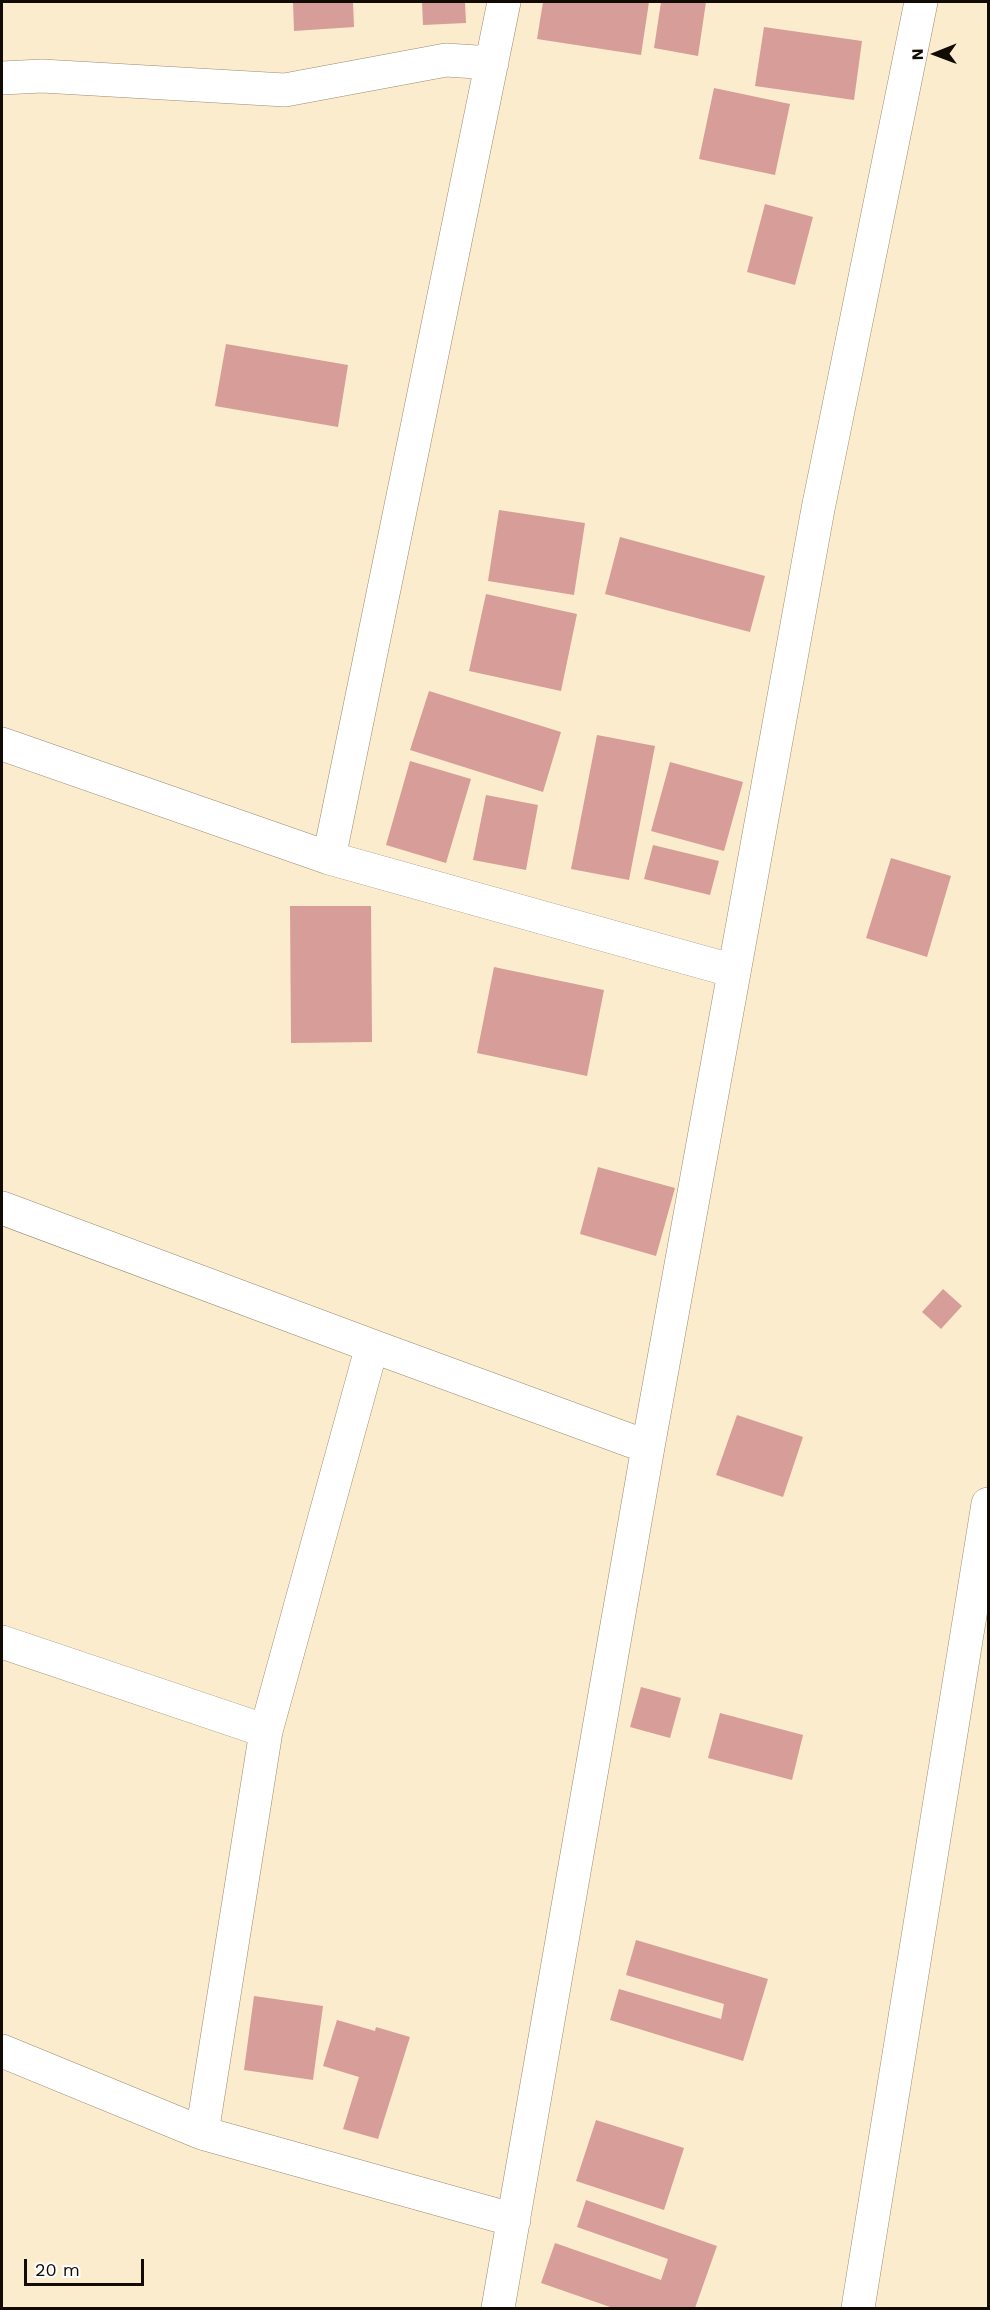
<!DOCTYPE html>
<html>
<head>
<meta charset="utf-8">
<style>
  body { margin:0 }
  #map { position:relative; width:990px; height:2310px; overflow:hidden; background:#fcecce; font-family:"Work Sans",sans-serif }
  canvas { display:block }
  .frame { position:absolute; inset:0; border:3px solid #110b03; pointer-events:none }
  .north { position:absolute; left:906px; top:24px; width:60px; height:60px; -webkit-text-stroke:4px #fff; paint-order:stroke; rotate:269deg; font-size:16px; font-weight:700; line-height:24px; text-align:center; color:#110b03 }
  .north::after { content:''; display:block; margin:auto; width:21px; height:27px; background:#110b03; clip-path:polygon(50% 0,100% 100%,50% 72%,0 100%) }
  .scale { position:absolute; left:24px; top:2259px; width:120px; height:27px; box-sizing:border-box; border:3px solid #110b03; border-top:0; padding-left:8px; font-size:18px; line-height:21px; white-space:nowrap; color:#110b03; -webkit-text-stroke:4px #fff; paint-order:stroke }
</style>
</head>
<body>
<div id="map">
<canvas width="990" height="2310"></canvas>
<div class="frame"></div>
<div class="north">N</div>
<div class="scale">20 m</div>
</div>
<script>
const context = document.querySelector('canvas').getContext('2d');
context.lineJoin = 'round';
function paint(path, color) { context.fillStyle = color; context.fill(path, 'evenodd'); }
const shape = rows => new Path2D(rows.map(r => 'M' + r).join(''));
function strokePath(path, color, width, dash) { context.strokeStyle = color; context.lineWidth = width; context.lineCap = dash ? 'butt' : 'round'; context.setLineDash(dash || []); context.stroke(path); }
paint(shape([
  [293,2,353,2,354,27,294,31],
  [422,2,465,2,466,23,423,25],
  [543,2,649,2,641,55,537,39],
  [661,2,706,2,698,56,654,48],
  [764,27,862,41,854,100,755,86],
  [714,88,790,104,775,175,699,159],
  [765,204,813,217,795,285,747,272],
  [226,344,348,365,338,427,215,406],
  [499,510,585,523,574,595,488,581],
  [620,537,765,576,750,632,605,594],
  [486,594,577,614,561,691,469,671],
  [429,691,561,732,543,792,410,750],
  [597,735,655,746,629,880,571,869],
  [410,761,471,779,446,863,386,845],
  [670,762,743,782,724,851,651,831],
  [486,795,538,805,526,870,473,860],
  [653,845,719,861,710,895,644,879],
  [891,858,951,876,927,957,866,938],
  [290,906,371,906,372,1042,291,1043],
  [494,967,604,990,587,1076,477,1053],
  [598,1167,675,1188,656,1256,580,1234],
  [943,1289,962,1306,941,1329,922,1312],
  [737,1415,803,1437,783,1497,716,1475],
  [641,1687,681,1698,670,1738,630,1727],
  [720,1713,803,1735,792,1780,708,1758],
  [636,1940,768,1979,743,2061,610,2020,619,1989,721,2019,724,2004,626,1975],
  [254,1996,323,2006,313,2080,244,2070],
  [337,2020,375,2031,376,2027,410,2037,378,2139,343,2129,359,2077,323,2066],
  [596,2120,684,2148,664,2210,576,2181],
  [586,2200,717,2246,695,2308,613,2308,541,2283,555,2243,661,2280,668,2259,577,2227]
]), '#d79d99');
const street = shape([
  [504,2,329,858,734,971],
  [2,78,42,76,285,90,446,60,492,63],
  [2,744,329,858],
  [2,1208,372,1346],
  [2,1642,266,1731],
  [2,2051,202,2133,514,2220],
  [202,2133,266,1731,372,1346,648,1447],
  [498,2308,648,1447,818,509,921,2],
  [858,2308,988,1504]
]);
strokePath(street, '#9b8b70', 34);
strokePath(street, '#fff', 33);
</script>
</body>
</html>
